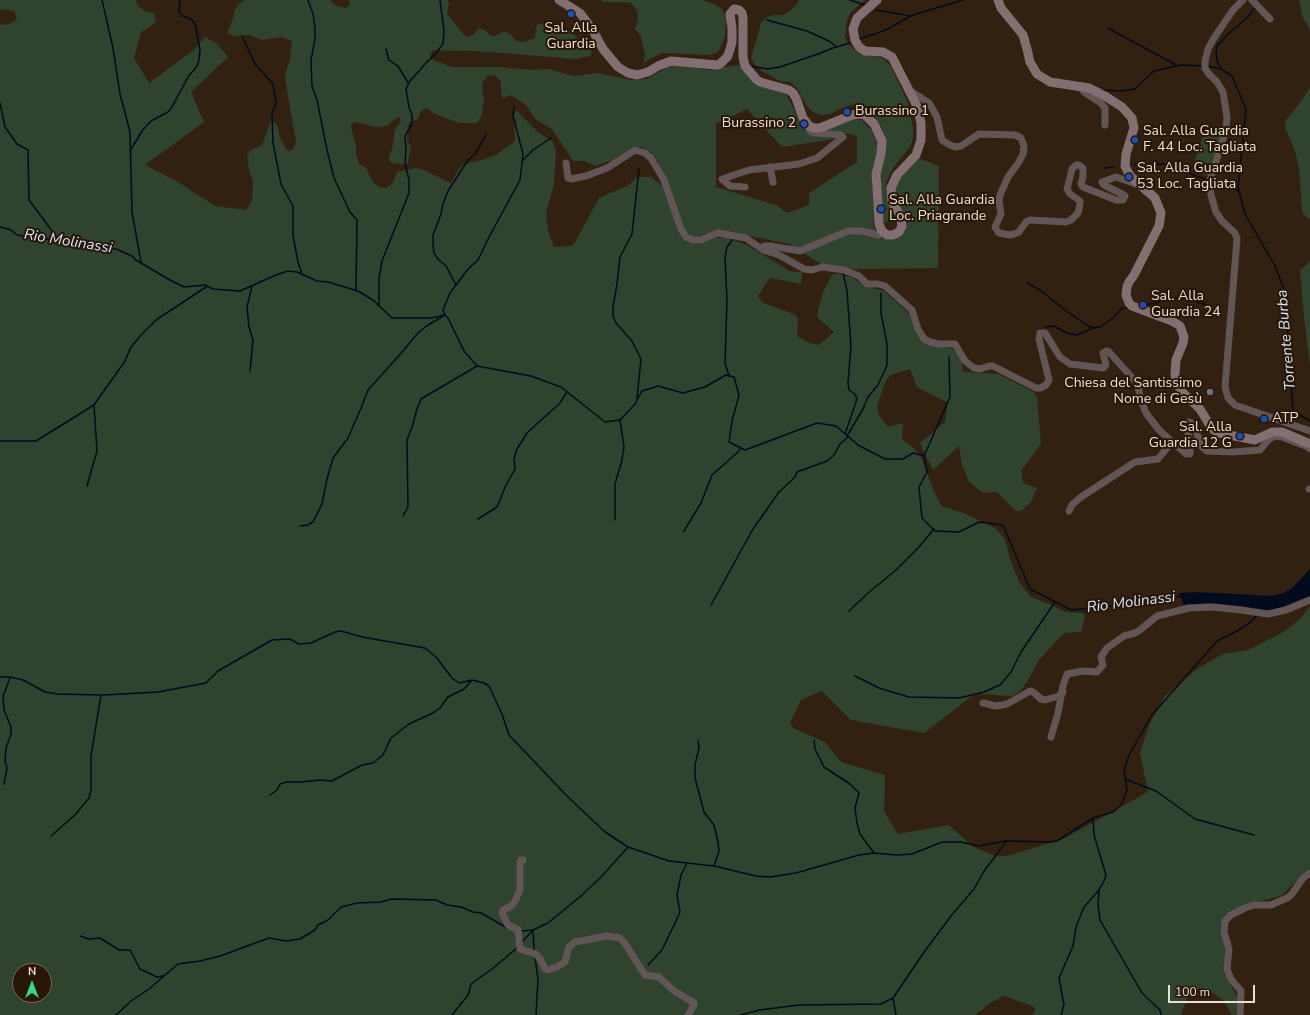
<!DOCTYPE html>
<html>
<head>
<meta charset="utf-8">
<style>
  body { margin:0 }
  #map { position:relative; width:1310px; height:1015px; overflow:hidden; background:#322111; font-family:"Nunito Sans",sans-serif }
  canvas { display:block }
  .north { position:absolute; left:12px; top:963px; width:40px; height:40px; box-sizing:border-box; background:#281707; border:1px solid #766759; border-radius:50%; rotate:0deg; font-size:11px; font-weight:700; line-height:16px; text-align:center; color:#eadfd5 }
  .north::after { content:''; display:block; margin:auto; width:14px; height:18px; background:#36d881; clip-path:polygon(50% 0,100% 100%,50% 72%,0 100%) }
  .scale { position:absolute; left:1168px; top:985px; width:87px; height:18px; box-sizing:border-box; border:2px solid #eadfd5; border-top:0; padding-left:5px; font-size:12px; line-height:14px; white-space:nowrap; color:#eadfd5; -webkit-text-stroke:3px #281707; paint-order:stroke }
</style>
</head>
<body>
<div id="map">
<canvas width="1310" height="1015"></canvas>
<div class="north">N</div>
<div class="scale">100 m</div>
</div>
<script>
const context = document.querySelector('canvas').getContext('2d');
context.lineJoin = 'round';
function paint(path, color) { context.fillStyle = color; context.fill(path, 'evenodd'); }
const shape = rows => new Path2D(rows.map(r => 'M' + r).join(''));
function strokePath(path, color, width, dash) { context.strokeStyle = color; context.lineWidth = width; context.lineCap = dash ? 'butt' : 'round'; context.setLineDash(dash || []); context.stroke(path); }
function drawText(font, color, halo, rows, align = 'center') {
  context.font = font + ' "Nunito Sans",sans-serif'; context.lineWidth = 4; context.setLineDash([]); context.textBaseline = 'middle'; context.strokeStyle = halo; context.fillStyle = color; for (const [text, x, y, turn = 0] of rows) {
    context.save(); context.translate(x, y); context.rotate((+turn || 0) * Math.PI / 180); context.textAlign = isNaN(turn) ? turn : align; if (halo) context.strokeText(text, 0, 0); context.fillText(text, 0, 0); context.restore();
  }
}
paint(shape([
  [0,0,136,0,138,6,145,11,154,13,156,21,149,28,141,32,134,58,149,83,194,50,205,37,216,43,228,57,191,92,204,122,145,165,178,182,215,206,246,210,252,200,253,185,253,181,249,170,247,156,251,150,262,145,270,123,273,121,278,127,279,135,286,149,289,151,293,149,296,142,285,78,286,71,290,60,292,41,281,37,262,40,250,35,235,36,227,33,234,16,234,11,238,5,245,0,330,0,335,5,345,8,349,6,349,0,447,0,449,3,447,14,464,35,467,37,472,36,479,28,486,31,491,36,495,36,505,31,511,35,516,41,524,42,535,38,536,27,538,23,542,24,552,29,570,30,578,39,591,49,591,56,584,57,577,59,475,51,433,50,430,55,431,59,452,67,502,67,530,70,549,69,573,76,598,73,631,80,646,79,672,65,683,65,708,70,739,65,757,84,786,94,803,127,812,135,835,139,782,147,747,109,716,124,716,187,776,205,787,213,809,205,809,193,857,162,857,136,838,132,825,133,824,129,852,119,862,120,871,130,877,142,877,154,872,172,872,185,875,204,873,225,882,238,893,239,901,236,905,231,905,224,895,200,895,188,900,176,918,158,939,166,938,268,854,269,821,264,789,244,745,235,712,232,693,238,683,230,658,161,651,152,641,147,633,147,613,160,595,166,585,161,573,161,552,129,535,119,527,106,511,95,503,98,501,95,501,82,496,76,488,75,483,82,482,89,484,100,482,115,478,122,475,123,459,123,433,113,427,108,421,111,418,119,410,122,408,126,407,140,411,147,407,165,392,163,389,160,389,156,392,149,395,130,401,121,400,117,396,118,387,126,375,127,355,122,351,124,351,128,356,145,356,153,359,164,366,168,373,182,379,187,386,188,392,184,397,172,415,168,421,169,451,183,458,170,464,164,478,161,496,155,515,141,514,115,516,110,538,132,553,142,556,151,554,185,546,213,548,231,554,247,571,246,575,242,599,198,629,185,637,177,651,177,665,188,686,238,697,244,716,238,726,238,747,245,790,271,802,272,801,284,771,278,769,279,758,296,763,303,794,314,798,318,797,336,807,342,818,345,824,341,834,332,818,318,817,315,823,292,831,277,833,274,841,274,855,279,864,286,884,291,910,314,914,326,934,346,953,349,961,357,963,372,998,374,1034,392,1037,397,1041,444,1021,471,1023,483,1037,488,1031,502,1021,511,1016,511,997,492,983,493,969,482,962,465,959,446,933,470,920,443,945,422,947,409,947,402,917,387,910,369,891,375,886,380,877,406,879,415,888,427,903,423,902,439,914,448,921,457,934,491,941,506,966,514,995,528,1005,539,1010,559,1019,582,1031,597,1051,605,1065,612,1084,613,1085,617,1081,632,1064,633,1039,660,1027,682,1021,690,1012,696,975,694,924,733,851,720,822,691,801,700,790,723,793,728,825,742,841,762,885,775,884,811,898,834,949,825,973,847,996,856,1007,856,1063,839,1148,792,1140,753,1149,725,1165,696,1197,669,1223,654,1248,650,1285,631,1301,618,1310,606,1310,868,1281,896,1242,906,1224,918,1221,924,1222,934,1225,942,1226,975,1239,1001,1235,1015,1232,1015,1224,1001,1210,991,1193,988,1190,991,1181,1015,1032,1015,1035,1011,1035,1008,1032,1006,1004,996,992,1002,975,1015,0,1015,0,25,10,24,17,19,14,11,0,9],
  [20,971,44,971,44,995,20,995],
  [601,0,702,0,716,5,723,10,726,18,725,37,718,52,709,55,662,53,643,63,645,55,641,36,635,29,638,20,637,10,631,3,622,2,603,2],
  [799,0,865,0,851,12,847,20,845,37,849,45,856,51,865,55,883,58,892,68,908,103,913,129,913,138,910,147,893,168,886,182,893,219,884,223,881,219,879,175,885,138,882,129,873,113,866,107,858,103,839,109,831,114,822,115,813,112,806,105,797,88,790,82,780,81,763,72,756,66,751,58,761,23,765,18,774,15,783,15,791,10,797,4],
  [1299,0,1310,0,1310,30,1302,16],
  [1310,88,1310,219,1304,215,1302,211,1299,169,1295,150,1285,128,1286,120,1299,104],
  [1205,129,1221,135,1208,176,1192,170],
  [1310,261,1310,365,1304,317,1300,271]
]), '#30432f');
paint(shape([
  [1310,569,1310,596,1271,611,1240,606,1208,603,1184,605,1179,593,1198,592,1272,596,1283,593,1293,587]
]), '#000c1e');
strokePath(shape([
  [102,0,113,48,120,94,130,132,132,212,141,262],
  [308,0,313,14,315,28,315,39,311,60,312,86,317,100,327,150,334,178,350,212,357,220,356,291],
  [850,0,865,5],
  [1255,8,1247,18,1228,34,1217,46,1216,52,1217,61,1221,69,1232,76,1246,109,1238,187,1245,214,1275,266,1285,292,1293,411,1310,421],
  [876,10,911,16],
  [767,20,807,31,829,41,837,47],
  [1108,28,1176,65],
  [242,36,255,64,273,84,276,104,272,113,273,143,281,184,293,206,293,236,298,262,302,274],
  [858,40,888,29,907,18,916,14,963,0],
  [386,49,389,60,398,66,408,83],
  [751,66,767,69,780,67,818,54,833,48,853,42],
  [1207,66,1221,69],
  [1101,90,1121,91,1135,89,1154,71,1181,65,1203,66],
  [0,103,5,127,17,144,28,150,29,200,58,239],
  [130,151,142,131,151,121,168,112,172,107,188,77,197,66,199,60,200,50,195,24,191,19,183,16,179,12,180,0],
  [523,160,533,150,551,138],
  [1134,165,1164,164,1207,180],
  [1104,168,1114,167],
  [1212,182,1239,191],
  [0,227,11,230,17,235,46,239,64,239,93,247,116,249,132,256,136,260,168,279,184,287,205,285,213,289,240,291,276,275,288,271,297,272,317,281,328,282,358,291,373,300,392,318,431,318,445,315,448,318,464,351,477,366,531,376,561,387,605,422,620,420,635,404,642,391,658,386,683,393,705,387,726,375,734,377,739,395,732,421,729,442,745,450,817,423,836,426,858,445,885,459,903,459,913,453,924,456,927,472,919,487,922,518,935,531,959,532,979,522,1003,525,1030,589,1071,610,1134,604,1159,596,1182,597],
  [843,272,847,291,851,346,848,383,849,390,855,394,857,399,845,434],
  [1027,283,1040,290,1065,310,1088,326,1094,328,1100,327,1113,318,1122,308,1128,308],
  [456,285,446,266,438,259,434,253,433,245,433,235,441,214,443,204,448,191,468,160,475,154,486,135],
  [1141,305,1152,304,1169,298,1187,299,1207,305],
  [379,306,379,278,382,261,409,193,409,180,405,163,406,149,405,136,412,124,412,115,409,107,406,89,410,81,426,63,436,53,443,44,444,31,440,0],
  [1277,321,1287,323],
  [1045,327,1054,326,1067,333,1076,335,1093,328],
  [250,371,253,340,249,327,247,307,252,286],
  [729,376,725,363,727,300,725,258,727,247,733,239],
  [637,398,641,359,632,341,616,323,613,316,613,307,617,284,620,257,632,234,639,169],
  [847,436,863,409,868,397,878,385,887,365,887,344,881,313,881,293],
  [0,441,36,441,94,405,125,361,131,347,141,335,156,320,206,287],
  [924,456,950,397,949,357],
  [87,486,97,451,94,405],
  [403,516,408,507,407,440,412,427,417,409,421,399,477,366],
  [478,519,497,507,506,485,515,469,514,459,517,449,527,433,560,403,567,392],
  [615,520,615,484,622,460,624,447,620,420],
  [300,526,308,525,313,522,322,504,327,479,333,458,348,438,361,408,368,390,403,351,418,333,428,325,445,315,443,310,450,293,468,269,478,260,489,237,520,180,523,154,513,115,514,107],
  [684,531,701,503,712,475,738,452,740,448],
  [711,605,753,529,779,492,795,477,797,472,827,461,834,455,840,444,848,437],
  [849,611,868,593,896,570,919,547,934,529],
  [855,676,879,688,909,697,959,698,984,692,1000,685,1011,672,1021,652,1055,602],
  [0,677,10,677,23,680,45,692,58,694,104,695,158,692,206,683,218,671,272,640,290,639,299,644,311,643,335,632,341,631,362,637,425,648,436,657,452,678,459,683,472,680,484,683,489,686,502,714,509,735,567,796,605,832,628,847,669,861,714,866,756,876,770,877,796,873,859,855,874,853,897,855,912,854,942,842,961,842,978,846,1006,841,1049,842,1057,841,1093,818,1113,812,1121,805,1127,790,1124,771,1129,755,1152,715,1217,641,1237,631,1251,622,1256,616],
  [698,740,699,748,695,765,695,778,704,812,714,825,718,842,719,851,714,866],
  [814,740,815,749,824,767,850,784,859,793,855,808,857,823,860,834,874,853],
  [1125,779,1156,791,1195,819,1254,835],
  [4,784,7,768,5,761,6,748,11,734,11,727,4,710,3,696,10,678],
  [270,795,277,790,280,784,287,782,301,782,320,780,332,781,362,765,373,763,383,755,391,738,409,724,433,713,440,708,448,697,464,689,472,680],
  [51,836,75,815,89,798,91,790,91,756,101,695],
  [1099,890,1098,904,1100,920,1142,993,1160,1010,1161,1015],
  [533,930,534,951],
  [520,931,533,930,548,923,581,896,601,877,628,847],
  [80,936,89,939,100,938,119,950,130,950,140,969,157,977,163,976],
  [522,942,533,930],
  [535,957,538,979,536,1015],
  [648,965,662,950,676,921,680,912,677,895,681,875,687,863],
  [893,998,896,1015],
  [116,1015,131,1001,149,989,178,964,200,961,220,956,269,938,286,941,300,939,315,930,318,925,328,920,341,907,357,903,381,902,391,899,436,900,447,905,461,907,473,912,481,913,507,928],
  [452,1015,468,995,471,984,492,969,517,948],
  [741,1015,759,1010,799,1005,881,1004,893,998,922,955,951,916,974,889,984,871,1006,842],
  [1061,1015,1064,1005,1059,978,1073,946,1076,927,1084,907,1099,890,1104,881,1106,875,1094,835,1093,818]
]), '#000c1e', 1.5);
strokePath(shape([
  [1243,0,1233,10,1214,38,1208,49,1205,61,1205,68,1208,73,1217,82,1223,92,1227,117,1226,130,1209,183,1211,195,1216,212,1222,221,1235,233,1237,239,1225,387,1228,398,1235,405,1310,431],
  [1252,0,1270,19],
  [1080,86,1084,92,1101,103,1105,108,1105,125],
  [909,90,929,103,932,108,937,117,942,140,948,144,955,147,961,146,979,134,1015,135,1021,138,1024,146,1023,154,1019,162,1008,177,1000,195,999,200,1001,214,995,227,999,233,1010,235,1014,234,1019,232,1026,222,1030,220,1066,222,1071,220,1078,213,1080,204,1080,201,1070,194,1067,189,1072,169,1076,165,1079,165,1083,168,1083,177,1081,184,1083,187,1116,200,1123,200,1125,196,1122,194,1104,185,1102,182,1116,177,1136,184],
  [566,163,568,178,571,179,586,176,607,168,635,150,645,153,651,158,664,180,681,229,686,237,693,240,700,240,718,233,746,238,763,250,779,255,804,269,812,270,822,267,844,270,859,276,867,284,878,284,885,286,912,310,918,329,924,339,930,342,938,344,955,344,965,361,974,368,980,369,989,366,993,366,1036,388,1040,388,1046,385,1049,380,1039,339,1040,333,1045,333,1060,357,1070,364,1103,368,1106,365,1103,353,1107,351,1109,352,1137,383,1142,403,1146,413,1159,430,1186,454,1190,454,1190,443,1186,425,1189,422,1193,424,1202,447,1207,451,1233,452,1260,450,1269,439,1275,436,1282,437,1308,447,1310,449],
  [770,167,773,182],
  [745,187,730,186,722,179,749,170,799,164,817,158,843,137,841,135,814,133,810,131,809,126],
  [762,248,764,246,770,246,800,251,848,231,862,231,878,235,884,233],
  [1309,489,1310,489],
  [1069,511,1072,505,1081,497,1135,462,1158,459,1172,442],
  [983,703,996,706,1002,705,1007,704,1030,691,1033,692,1041,699,1045,700,1059,696,1063,692],
  [1051,737,1058,713,1063,686,1067,674,1083,671,1097,672,1103,665,1101,657,1107,648,1124,636,1135,633,1140,630,1157,616,1189,608,1212,607,1241,610,1268,614,1286,610,1310,600],
  [523,860,521,860,520,863,520,890,514,903,511,906,503,910,502,913,508,925,518,930,520,949,536,954,541,960,545,969,548,970,557,967,565,962,569,947,575,942,607,936,620,938,624,942,645,975,659,977,673,990,694,1003,694,1005,688,1015],
  [1240,1015,1241,991,1231,979,1227,969,1229,949,1224,932,1225,921,1231,915,1245,908,1254,905,1271,905,1287,898,1292,894,1303,878,1310,873]
]), '#615555', 7);
strokePath(shape([
  [559,0,580,13,592,29,603,49,618,67,628,73,637,75,648,72,658,66,671,61,717,65,720,64,728,56,732,42,732,28,730,14,734,9,739,10,742,13,743,18,743,57,745,66,756,79,760,82,789,90,793,93,796,98,803,118,809,126,814,128,820,128,852,115,859,114,865,115,874,124,882,141,881,154,876,174,878,203,879,224,882,231,887,235,893,235,899,232,902,226,900,215,892,202,891,188,897,175,916,155,921,140,921,123,917,106,892,57,883,52,865,51,859,47,855,40,853,29,857,18,877,0],
  [998,0,1001,8,1023,35,1027,49,1030,62,1037,74,1050,82,1089,88,1105,96,1122,107,1132,118,1134,128,1126,154,1125,166,1130,176,1155,198,1161,213,1159,226,1134,275,1129,282,1127,287,1126,295,1129,303,1132,306,1172,321,1180,326,1184,337,1183,343,1176,360,1175,374,1176,382,1182,392,1200,409,1209,424,1214,430,1219,433,1255,440,1272,432,1282,432,1310,444]
]), '#836f71', 9);
for (const [x, y, r, color] of [
  [571,14,4,"#1a4fb4"],
  [847,112,4,"#1a4fb4"],
  [804,124,4,"#1a4fb4"],
  [1135,140,4,"#1a4fb4"],
  [1129,177,4,"#1a4fb4"],
  [881,209,4,"#1a4fb4"],
  [1143,305,4,"#1a4fb4"],
  [1210,392,4,"#6b7280"],
  [1264,419,4,"#1a4fb4"],
  [1240,436,4,"#1a4fb4"]
]) { const dot = new Path2D(); dot.arc(x, y, r, 0, 2 * Math.PI); context.fillStyle = color; context.fill(dot); strokePath(dot, '#281707', 1.5); }
drawText('14px', '#eadfd5', '#281707', [
  ["Sal. Alla",571,29,"center"],
  ["Guardia",571,45,"center"],
  ["Burassino 1",855,112],
  ["Burassino 2",796,124,"right"],
  ["Sal. Alla Guardia",1143,132],
  ["F. 44 Loc. Tagliata",1143,148],
  ["Sal. Alla Guardia",1137,169],
  ["53 Loc. Tagliata",1137,185],
  ["Sal. Alla Guardia",889,201],
  ["Loc. Priagrande",889,217],
  ["Sal. Alla",1151,297],
  ["Guardia 24",1151,313],
  ["Chiesa del Santissimo",1202,384,"right"],
  ["Nome di Gesù",1202,400,"right"],
  ["ATP",1272,419],
  ["Sal. Alla",1232,428,"right"],
  ["Guardia 12 G",1232,444,"right"]
], 'left');
drawText('italic 15px', '#d2e6fb', '#281707', [
  ["Rio Molinassi",68,242,9],
  ["Torrente Burba",1287,340,-95],
  ["Rio Molinassi",1131,603,-7]
]);
</script>
</body>
</html>
